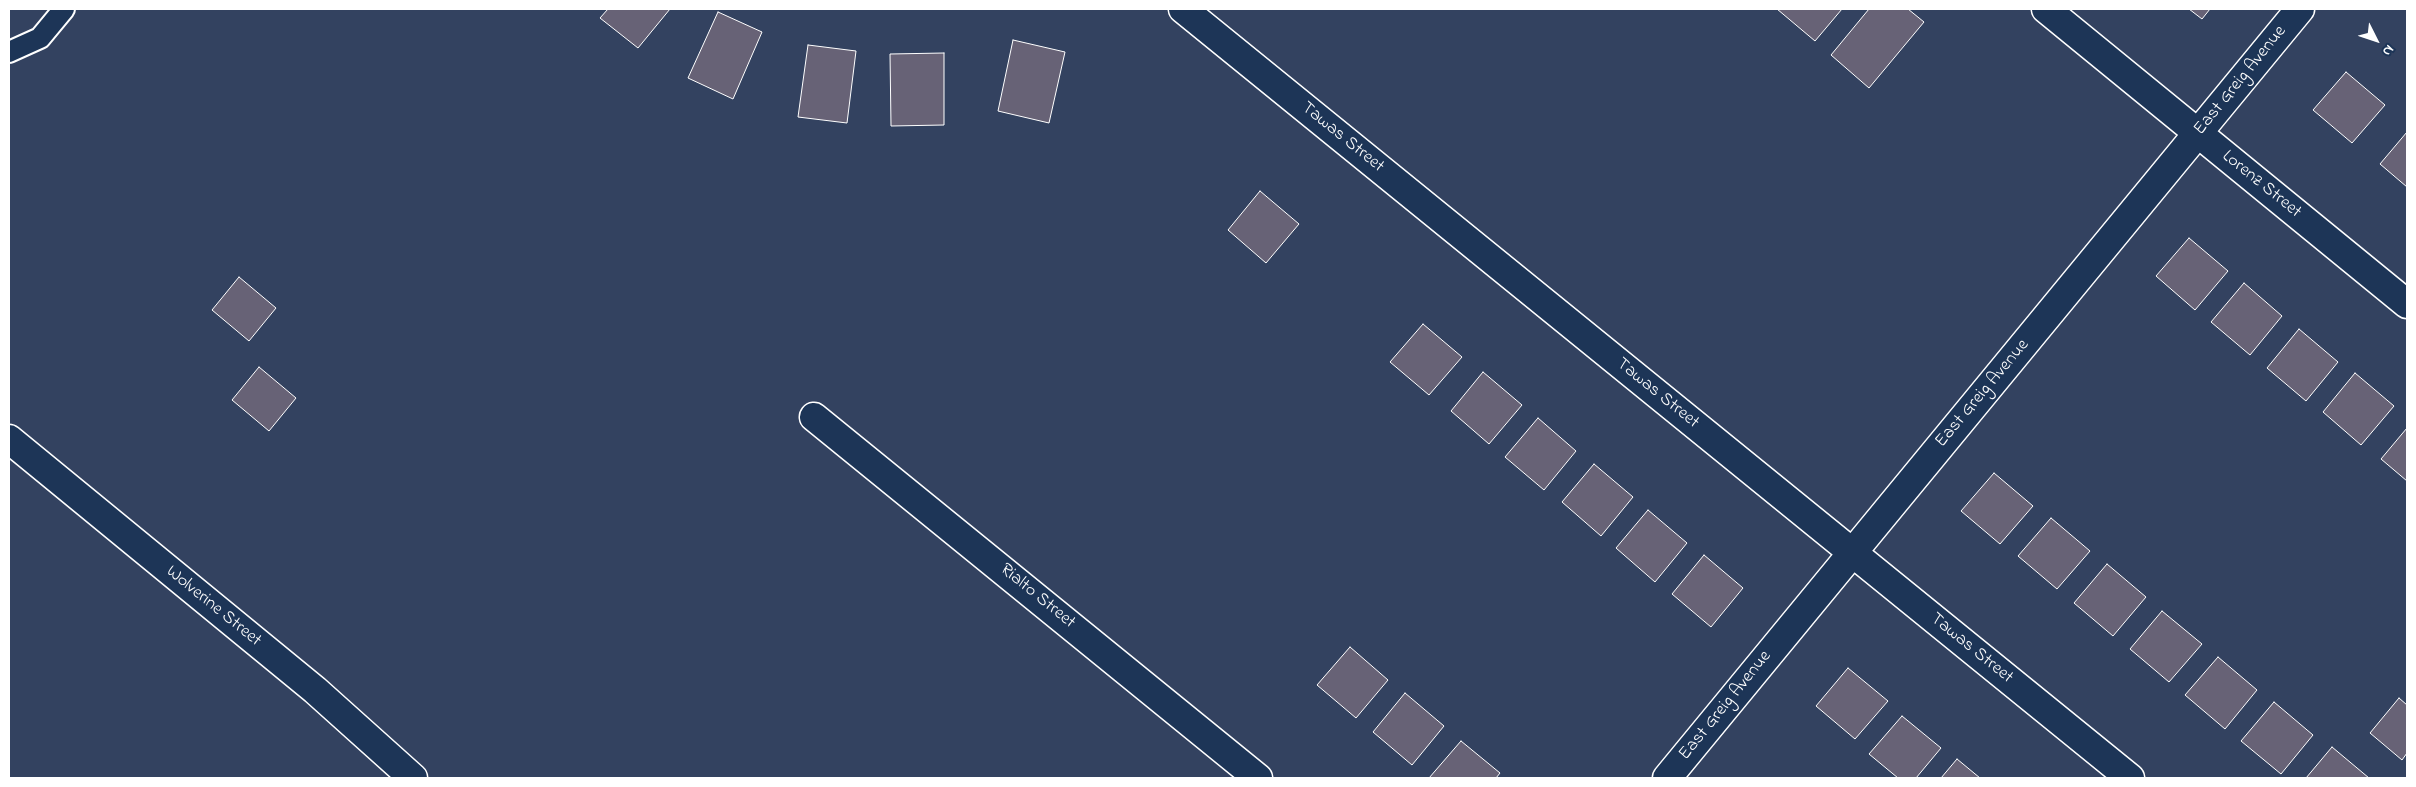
<!DOCTYPE html>
<html>
<head>
<meta charset="utf-8">
<style>
	body { margin:0 }
	#map { position:relative; width:2416px; height:787px; overflow:hidden; background:#334260; font-family:"Indie Flower",sans-serif }
	canvas { display:block }
	.frame { position:absolute; inset:0; border:10px solid #fff; pointer-events:none }
	.north { position:absolute; left:2351px; top:15px; width:50px; height:50px; -webkit-text-stroke:4px #1d3557; paint-order:stroke; rotate:131deg; font-size:14px; font-weight:700; line-height:20px; text-align:center; color:#fff }
	.north::after { content:''; display:block; margin:auto; width:18px; height:22px; background:#fff; clip-path:polygon(50% 0,100% 100%,50% 72%,0 100%) }
</style>
</head>
<body>
<div id="map">
<canvas width="2416" height="787"></canvas>
<div class="frame"></div>
<div class="north">N</div>
</div>
<script>
const context = document.querySelector('canvas').getContext('2d');
context.lineJoin = 'round';
function fillPath(path, color) { context.fillStyle = color; context.fill(path, 'evenodd'); }
const shape = rows => new Path2D(rows.map(r => 'M' + r).join(''));
function strokePath(path, color, width, dash) { context.strokeStyle = color; context.lineWidth = width; context.lineCap = dash ? 'butt' : 'round'; context.setLineDash(dash || []); context.stroke(path); }
function drawText(font, color, halo, rows, align = 'center') {
  context.font = font + ' "Indie Flower",sans-serif'; context.lineWidth = 4; context.setLineDash([]); context.textBaseline = 'middle'; context.strokeStyle = halo; context.fillStyle = color; for (const [text, x, y, turn = 0] of rows) {
    context.save(); context.translate(x, y); context.rotate((+turn || 0) * Math.PI / 180); context.textAlign = isNaN(turn) ? turn : align; if (halo) context.strokeText(text, 0, 0); context.fillText(text, 0, 0); context.restore();
  }
}
const building = shape([
	[608,9,670,9,638,48,600,18,608,9],
	[1777,9,1842,9,1815,41,1777,9],
	[1869,9,1908,9,1924,22,1869,88,1831,55,1869,9],
	[2189,9,2210,9,2202,19,2189,9],
	[718,12,762,32,733,99,688,78,718,12],
	[1013,40,1065,52,1049,123,998,111,1013,40],
	[808,45,856,51,847,123,798,117,808,45],
	[944,53,944,125,891,126,890,54,944,53],
	[2346,72,2385,105,2352,143,2313,110,2346,72],
	[2407,132,2407,187,2380,164,2407,132],
	[1260,191,1299,224,1266,263,1228,230,1260,191],
	[2189,238,2228,271,2195,310,2156,276,2189,238],
	[239,277,276,308,249,341,212,310,239,277],
	[2244,283,2282,316,2250,355,2211,322,2244,283],
	[1423,324,1462,357,1429,395,1390,362,1423,324],
	[2299,329,2338,362,2306,401,2267,368,2299,329],
	[259,367,296,398,269,431,232,400,259,367],
	[1483,372,1522,405,1489,444,1451,411,1483,372],
	[2355,373,2394,406,2361,445,2323,412,2355,373],
	[1538,418,1576,451,1544,490,1505,457,1538,418],
	[2407,428,2407,481,2381,459,2407,428],
	[1594,464,1633,497,1601,536,1562,502,1594,464],
	[1994,473,2033,506,2000,544,1961,511,1994,473],
	[1648,510,1687,543,1655,582,1616,548,1648,510],
	[2051,518,2090,551,2057,589,2018,556,2051,518],
	[1704,555,1743,588,1711,627,1672,594,1704,555],
	[2107,564,2146,597,2113,636,2074,603,2107,564],
	[2162,611,2202,644,2169,682,2130,649,2162,611],
	[1350,647,1388,680,1356,718,1317,685,1350,647],
	[2218,657,2257,690,2225,729,2185,695,2218,657],
	[1848,668,1888,701,1855,739,1816,706,1848,668],
	[1405,693,1444,726,1412,765,1373,732,1405,693],
	[2399,698,2407,705,2407,753,2402,760,2370,733,2399,698],
	[2274,702,2313,735,2281,774,2241,741,2274,702],
	[1902,716,1941,748,1916,778,1898,778,1869,754,1902,716],
	[1461,741,1500,773,1496,778,1429,778,1461,741],
	[2332,747,2369,778,2306,778,2332,747],
	[1957,759,1980,778,1941,778,1957,759]
]);
fillPath(building, '#676276');
strokePath(building, '#fff', 1);
const service = shape([
	[9,52,40,38,64,9]
]);
const minor = shape([
	[1183,9,2130,778],
	[2046,9,2407,304],
	[814,417,1258,778],
	[9,439,315,690,413,778],
	[1667,778,2300,9]
]);
strokePath(service, '#fff', 24);
strokePath(minor, '#fff', 31);
strokePath(service, '#1d3557', 20);
strokePath(minor, '#1d3557', 28);
drawText('18px', '#fff', '#1d3557', [
	["East Greig Avenue",2241,81,-51],
	["Tawas Street",1342,138,39],
	["Lorenz Street",2261,185,39],
	["Tawas Street",1657,394,39],
	["East Greig Avenue",1983,394,-50],
	["Rialto Street",1037,597,39],
	["Wolverine Street",213,607,39],
	["Tawas Street",1971,649,39],
	["East Greig Avenue",1726,706,-51]
]);
</script>
</body>
</html>
